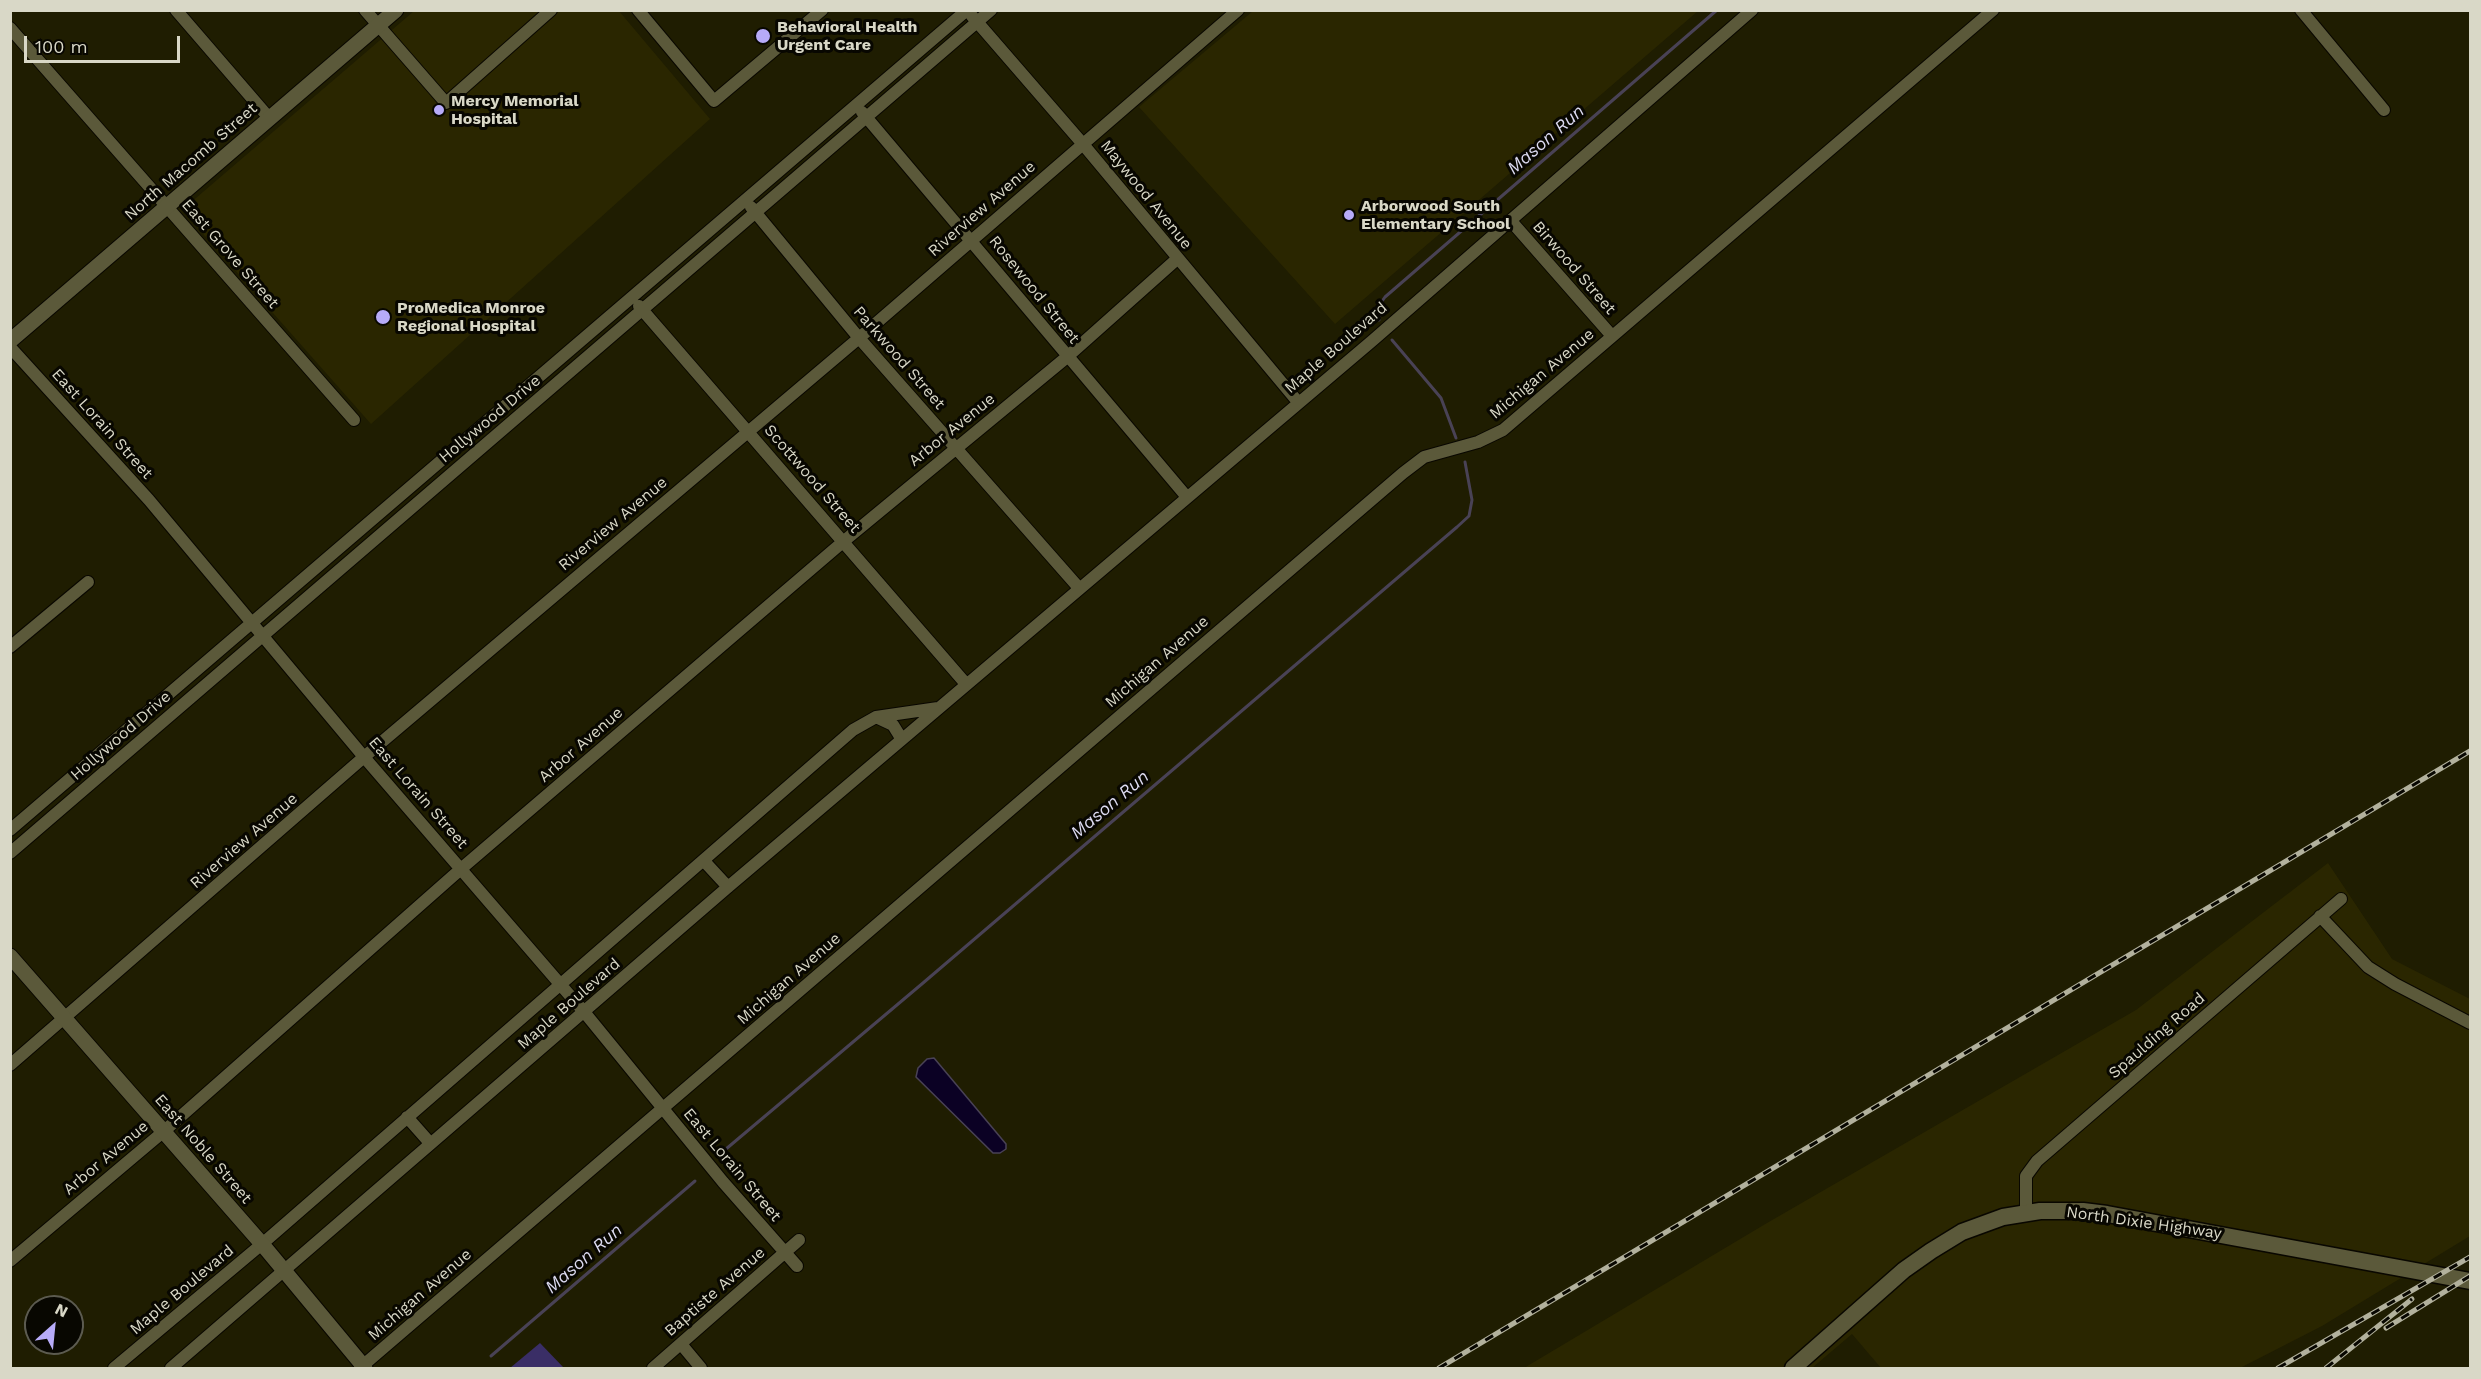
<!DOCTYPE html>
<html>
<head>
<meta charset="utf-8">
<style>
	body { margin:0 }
	#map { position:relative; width:2481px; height:1379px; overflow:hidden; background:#1f1d01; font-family:"Work Sans",sans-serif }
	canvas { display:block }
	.frame { position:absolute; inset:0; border:12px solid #d9d8c7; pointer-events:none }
	.north { position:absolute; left:24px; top:1295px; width:60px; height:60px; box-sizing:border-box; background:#080701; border:2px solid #5c5b50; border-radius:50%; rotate:27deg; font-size:16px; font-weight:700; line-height:24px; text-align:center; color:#d9d8c7 }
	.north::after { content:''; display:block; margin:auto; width:21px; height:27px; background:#b7abf8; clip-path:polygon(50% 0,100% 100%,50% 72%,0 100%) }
	.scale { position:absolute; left:24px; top:36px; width:156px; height:27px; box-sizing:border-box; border:3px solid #d9d8c7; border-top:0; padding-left:8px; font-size:18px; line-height:21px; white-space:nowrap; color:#d9d8c7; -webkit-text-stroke:4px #080701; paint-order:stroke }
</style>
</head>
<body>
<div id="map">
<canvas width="2481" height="1379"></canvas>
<div class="frame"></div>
<div class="north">N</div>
<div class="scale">100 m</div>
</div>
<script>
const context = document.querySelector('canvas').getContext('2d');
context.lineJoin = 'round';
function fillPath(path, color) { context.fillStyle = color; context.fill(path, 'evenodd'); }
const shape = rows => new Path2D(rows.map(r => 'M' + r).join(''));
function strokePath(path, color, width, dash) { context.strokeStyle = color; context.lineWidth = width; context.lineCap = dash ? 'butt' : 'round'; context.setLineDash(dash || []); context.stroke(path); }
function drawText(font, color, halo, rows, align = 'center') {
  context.font = font + ' "Work Sans",sans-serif'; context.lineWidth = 6; context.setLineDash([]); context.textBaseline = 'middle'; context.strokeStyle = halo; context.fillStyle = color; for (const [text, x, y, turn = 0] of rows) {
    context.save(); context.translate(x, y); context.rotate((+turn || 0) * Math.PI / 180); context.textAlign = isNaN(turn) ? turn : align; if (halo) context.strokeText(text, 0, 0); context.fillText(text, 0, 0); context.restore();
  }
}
fillPath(shape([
	[414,11,619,11,710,119,371,424,182,210],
	[1253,11,1253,10,1698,11,1335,324,1139,107],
	[2328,863,2392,959,2470,999,2470,1236,2322,1326,2240,1368,1881,1368,1852,1334,1812,1368,1524,1368,1767,1223,2136,1010]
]), '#2a2600');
fillPath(shape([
	[540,1343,564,1368,510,1368]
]), '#3a2e66');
const water = shape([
	[934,1058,1006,1144,1006,1149,1000,1153,993,1153,916,1077,918,1068,927,1059,934,1058]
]);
fillPath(water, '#0b0124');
strokePath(water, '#494255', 1.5);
strokePath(shape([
	[1379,320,1380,304,1385,297,1717,10],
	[1392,340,1441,398,1456,438],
	[726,1149,923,983,1457,527,1469,516,1472,500,1465,462],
	[491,1356,695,1181]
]), '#494255', 3);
const minor = shape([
	[176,10,270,119],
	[365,10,446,103,551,10],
	[638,10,714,101,822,10],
	[2301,10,2384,110],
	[972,16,1082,143,1298,402],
	[10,28,354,420],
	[862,112,1186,496],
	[751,207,859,338,1079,588],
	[1511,221,1612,336],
	[639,306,966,684],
	[10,347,149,500,364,757,585,1013,723,1182,797,1266],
	[10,647,88,582],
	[876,717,893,725,901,738],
	[10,830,967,10],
	[10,853,991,10],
	[704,861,728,887],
	[2320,916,2368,967,2395,984,2470,1023],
	[10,1065,364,757,859,338,1238,10],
	[407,1117,430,1143],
	[2026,1214,2026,1176,2037,1161,2341,899],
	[10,1261,163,1132,462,868,844,541,1067,357,1177,259],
	[681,1344,701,1368],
	[114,1368,262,1244,853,730,876,717,938,708],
	[171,1368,728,887,1372,341,1752,10],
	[360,1368,1403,473,1424,457,1478,442,1503,430,1993,10],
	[653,1368,799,1240]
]);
const tertiary = shape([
	[10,341,396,10],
	[10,956,262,1244,365,1368]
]);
const secondary = shape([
	[1793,1368,1904,1270,1931,1251,1962,1232,2003,1217,2040,1211,2083,1211,2107,1214,2470,1281]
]);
strokePath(minor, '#090700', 14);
strokePath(tertiary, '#090700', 17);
strokePath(secondary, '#090700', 19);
strokePath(minor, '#5b593a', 12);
strokePath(tertiary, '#5b593a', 15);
strokePath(secondary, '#5b593a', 16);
const rail = shape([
	[2386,1328,2470,1276],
	[1439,1368,2470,751],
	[2278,1368,2470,1257],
	[2326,1368,2412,1299]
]);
strokePath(rail, '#b2b19d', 5);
strokePath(rail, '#080701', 3, [9]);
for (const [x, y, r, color] of [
	[763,36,8,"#b7abf8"],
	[439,110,6,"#b7abf8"],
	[1349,215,6,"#b7abf8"],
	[383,317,8,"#b7abf8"]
]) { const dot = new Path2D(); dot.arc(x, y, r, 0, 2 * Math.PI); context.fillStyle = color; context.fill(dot); strokePath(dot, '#080701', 2); }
drawText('bold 16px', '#d9d8c7', '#080701', [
	["Behavioral Health",777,27],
	["Urgent Care",777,45],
	["Mercy Memorial",451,101],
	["Hospital",451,119],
	["Arborwood South",1361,206],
	["Elementary School",1361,224],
	["ProMedica Monroe",397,308],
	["Regional Hospital",397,326]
], 'left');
drawText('16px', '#d9d8c7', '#080701', [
	["North Macomb Street",191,162,-41],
	["Maywood Avenue",1146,195,51],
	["Riverview Avenue",982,209,-41],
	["East Grove Street",230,254,49],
	["Birwood Street",1574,268,49],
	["Rosewood Street",1034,290,51],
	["Maple Boulevard",1336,348,-41],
	["Parkwood Street",899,358,49],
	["Michigan Avenue",1542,374,-40],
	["Hollywood Drive",490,419,-40],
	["East Lorain Street",102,424,48],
	["Arbor Avenue",952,430,-39],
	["Scottwood Street",812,479,49],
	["Riverview Avenue",613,524,-40],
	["Michigan Avenue",1157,662,-41],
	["Hollywood Drive",121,736,-41],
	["Arbor Avenue",581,745,-41],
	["East Lorain Street",418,793,49],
	["Riverview Avenue",244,841,-41],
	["Michigan Avenue",789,979,-41],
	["Maple Boulevard",569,1004,-41],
	["Spaulding Road",2157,1036,-41],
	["East Noble Street",203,1149,49],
	["Arbor Avenue",106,1158,-40],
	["East Lorain Street",732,1165,50],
	["North Dixie Highway",2144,1223,8],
	["Maple Boulevard",182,1290,-40],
	["Baptiste Avenue",715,1292,-41],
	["Michigan Avenue",420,1295,-41]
]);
drawText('italic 18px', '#dcdaf0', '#080701', [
	["Mason Run",1546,140,-41],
	["Mason Run",1110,805,-40],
	["Mason Run",584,1259,-41]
]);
</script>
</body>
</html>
